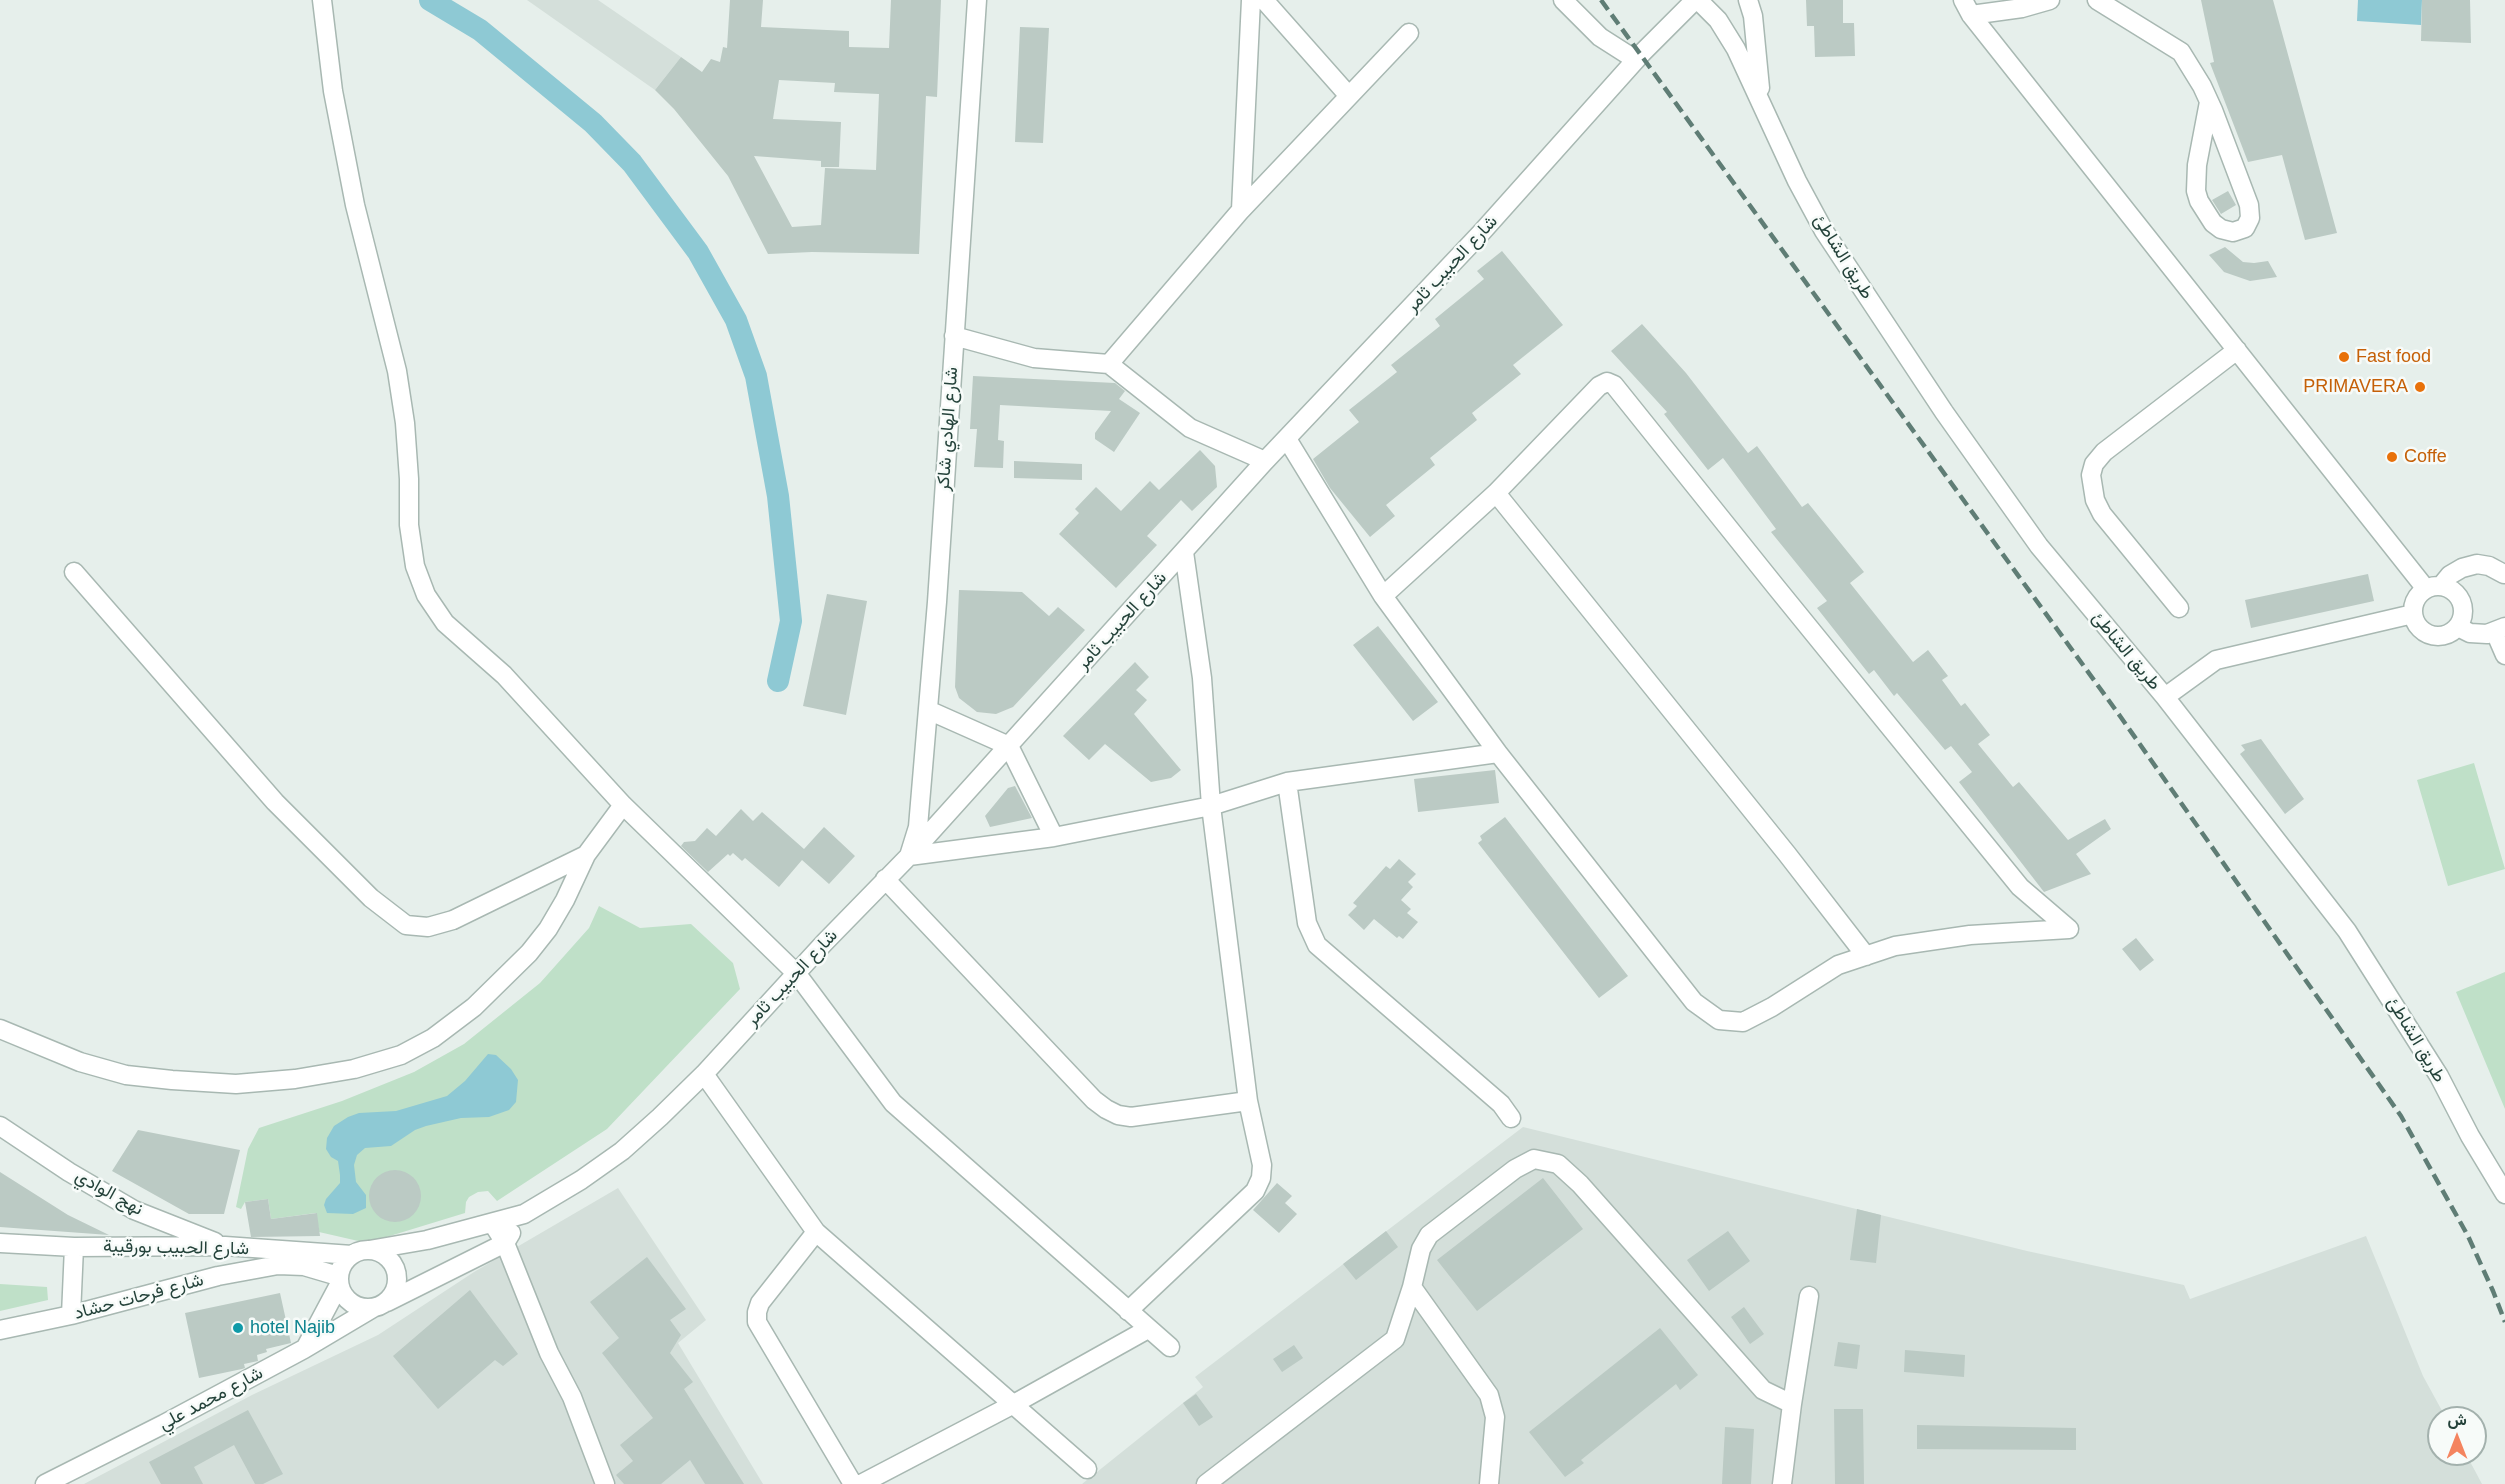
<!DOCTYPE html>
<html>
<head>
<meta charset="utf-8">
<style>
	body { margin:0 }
	#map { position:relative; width:2505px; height:1484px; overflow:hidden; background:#e6efeb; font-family:Helvetica,Vazirmatn,sans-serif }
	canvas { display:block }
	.north { position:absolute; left:2427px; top:1406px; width:60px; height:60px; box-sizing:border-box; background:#f7fbf9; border:2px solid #a3b1ad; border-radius:50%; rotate:0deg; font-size:16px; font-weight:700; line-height:24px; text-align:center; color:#24423a }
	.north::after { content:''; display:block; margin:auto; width:21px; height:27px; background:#f4845f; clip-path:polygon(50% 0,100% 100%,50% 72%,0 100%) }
</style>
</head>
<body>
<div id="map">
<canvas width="2505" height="1484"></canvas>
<div class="north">ش</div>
</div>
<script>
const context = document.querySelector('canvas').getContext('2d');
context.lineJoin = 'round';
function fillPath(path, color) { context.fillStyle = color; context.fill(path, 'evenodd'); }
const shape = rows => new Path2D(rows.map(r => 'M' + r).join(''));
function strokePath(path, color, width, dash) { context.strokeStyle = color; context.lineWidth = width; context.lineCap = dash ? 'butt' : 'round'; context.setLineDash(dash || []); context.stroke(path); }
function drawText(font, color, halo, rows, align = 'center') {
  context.font = font + ' Helvetica,Vazirmatn,sans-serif'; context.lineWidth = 5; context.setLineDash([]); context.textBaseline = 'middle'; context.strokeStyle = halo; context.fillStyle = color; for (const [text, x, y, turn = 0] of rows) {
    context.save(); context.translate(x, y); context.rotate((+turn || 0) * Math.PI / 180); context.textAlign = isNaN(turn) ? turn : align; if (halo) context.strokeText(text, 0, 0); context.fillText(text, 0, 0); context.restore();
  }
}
fillPath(shape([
	[527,0,598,0,681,57,655,90],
	[1523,1127,2027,1251,2184,1285,2190,1299,2366,1236,2423,1376,2446,1418,2439,1418,2439,1454,2466,1454,2482,1484,1082,1484,1203,1387,1195,1377],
	[618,1188,706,1320,678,1343,763,1484,84,1484,252,1395,378,1335,474,1272]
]), '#d4dfda');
fillPath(shape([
	[2474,763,2505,869,2448,886,2417,780],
	[599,906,640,928,691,924,733,963,740,989,607,1129,497,1201,488,1191,478,1192,469,1197,466,1202,465,1213,367,1243,319,1232,316,1213,271,1219,268,1199,245,1202,241,1209,236,1207,248,1149,259,1128,342,1101,414,1072,464,1044,540,983,589,928],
	[2505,972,2505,1109,2456,992],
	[0,1284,47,1287,48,1300,0,1311]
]), '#bfe0c8');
fillPath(shape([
	[2358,0,2422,0,2421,25,2357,21],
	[488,1054,496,1055,511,1069,518,1080,516,1102,509,1110,489,1117,461,1118,426,1126,415,1130,391,1146,365,1148,357,1155,354,1165,356,1182,366,1195,366,1208,353,1214,327,1213,324,1205,326,1199,340,1183,340,1175,338,1161,331,1157,326,1149,327,1138,334,1126,348,1117,359,1113,396,1111,447,1096,465,1081]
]), '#8ec9d4');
strokePath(shape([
	[430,0,480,30,593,123,632,163,698,252,736,320,756,376,778,496,791,621,778,681]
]), '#8ec9d4', 22);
fillPath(shape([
	[730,0,763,0,761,27,849,31,849,47,889,48,891,0,941,0,937,97,926,96,919,254,812,252,768,254,728,176,674,109,655,90,681,57,702,72,711,59,720,62,723,47,727,48],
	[779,80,835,83,834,92,879,94,876,170,825,168,821,225,792,227,754,156,821,161,821,167,839,167,841,122,773,119],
	[1806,0,1843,0,1843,23,1854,23,1855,56,1815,57,1814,26,1807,26],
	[2201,0,2273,0,2337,233,2305,240,2282,155,2248,162,2210,63,2214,62],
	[2422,0,2470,0,2471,43,2421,41],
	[1020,27,1049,28,1043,143,1015,142],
	[2228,191,2236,205,2221,214,2212,200],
	[2225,247,2243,262,2254,263,2268,261,2277,277,2250,281,2224,272,2209,255],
	[1502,251,1563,325,1513,365,1521,374,1472,413,1477,420,1430,458,1435,465,1386,505,1395,516,1370,537,1330,488,1313,459,1359,422,1349,410,1397,372,1391,365,1440,326,1435,319,1484,279,1477,271],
	[1642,324,1686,373,1748,453,1757,446,1802,507,1808,503,1864,572,1850,583,1913,662,1928,650,1948,676,1942,680,1961,706,1965,703,1990,735,1978,744,2013,787,2019,782,2068,840,2105,819,2111,829,2076,854,2091,874,2044,892,1959,782,1972,772,1951,746,1945,750,1897,693,1894,696,1874,670,1869,674,1817,608,1827,601,1771,532,1776,529,1723,458,1708,470,1664,414,1667,412,1611,351],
	[973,376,1115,383,1125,391,1119,399,1140,413,1114,452,1095,439,1095,433,1111,411,1000,405,998,440,1004,441,1003,468,974,467,977,429,970,429],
	[1200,450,1215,466,1217,487,1192,511,1181,500,1147,536,1157,545,1116,588,1059,534,1079,513,1075,509,1096,487,1121,511,1150,481,1159,490],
	[1014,461,1082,464,1082,480,1014,478],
	[2368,574,2374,601,2251,628,2245,600],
	[959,590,1022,592,1049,616,1058,607,1085,630,1013,707,996,714,977,712,959,698,955,687],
	[827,594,867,601,846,715,803,706],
	[1378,626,1438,702,1413,721,1353,645],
	[1135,662,1149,677,1136,690,1147,700,1134,714,1181,770,1171,778,1151,782,1105,744,1089,760,1063,736],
	[2261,739,2304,799,2285,814,2240,754,2245,750,2241,745],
	[1495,770,1499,803,1418,812,1414,779],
	[1015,786,1032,818,990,827,985,816,1008,788],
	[741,809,753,821,762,812,804,849,824,827,855,856,829,884,802,860,779,887,745,858,742,861,733,853,730,856,728,854,708,872,681,846,684,842,695,841,707,828,716,836],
	[1505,817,1628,976,1599,998,1478,843,1482,840,1480,836],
	[1399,859,1416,874,1408,882,1413,887,1401,900,1411,909,1407,913,1418,922,1403,939,1399,936,1397,938,1374,919,1364,930,1348,915,1357,906,1353,903,1386,866,1390,869],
	[2136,938,2154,960,2140,971,2122,949],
	[138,1130,240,1150,224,1214,189,1214,112,1171],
	'369 1196a26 26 0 1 1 52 0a26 26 0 1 1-52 0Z',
	[0,1172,68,1215,109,1235,0,1227],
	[1543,1178,1583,1229,1477,1311,1437,1260],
	[1277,1183,1292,1196,1285,1203,1297,1214,1279,1233,1253,1210],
	[268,1199,271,1219,317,1213,320,1236,251,1237,245,1202],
	[1857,1209,1881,1215,1876,1263,1850,1260],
	[1386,1231,1398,1247,1356,1280,1343,1264],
	[1728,1231,1750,1261,1709,1291,1687,1260],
	[647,1257,686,1309,670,1320,681,1335,670,1353,693,1382,684,1389,744,1484,705,1484,690,1460,661,1484,624,1484,616,1475,633,1461,620,1445,653,1418,602,1353,619,1338,590,1302],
	[470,1290,518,1354,503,1366,495,1360,438,1409,393,1356],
	[280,1293,291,1343,266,1349,267,1352,257,1355,258,1361,244,1364,245,1368,242,1369,199,1378,185,1313],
	[1744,1307,1764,1334,1750,1344,1731,1317],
	[1660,1328,1698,1375,1680,1390,1676,1384,1581,1460,1584,1463,1565,1477,1529,1432],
	[1838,1342,1860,1345,1857,1369,1834,1366],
	[1294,1345,1303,1358,1282,1372,1273,1359],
	[1905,1350,1965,1355,1964,1377,1904,1372],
	[1196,1394,1213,1417,1199,1426,1183,1403],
	[1834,1409,1863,1409,1864,1484,1835,1484],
	[248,1410,283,1474,263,1484,255,1484,234,1445,194,1467,203,1484,161,1484,149,1462],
	[1917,1425,2076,1428,2076,1450,1917,1449],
	[1725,1427,1754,1429,1751,1484,1722,1484]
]), '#bbcac4');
const minor = shape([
	[322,0,333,91,355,205,397,371,405,423,409,479,409,525,415,566,426,595,445,623,504,675,623,805,797,974,893,1103,1170,1347],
	[977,0,937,602,918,827,909,856,1054,837,1211,806,1287,782,1498,753],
	[1264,0,1349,96],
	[1563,0,1600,37,1636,60],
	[1698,0,1718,20,1736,49,1797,181,1824,231,1944,412,2039,546,2165,697,2347,931,2439,1076,2470,1136,2505,1194],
	[1748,0,1753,16,1760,88],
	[1963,0,1971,15,2426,589],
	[2097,0,2181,52,2202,86,2213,110,2249,205,2250,218,2245,228,2233,232,2221,229,2213,223,2199,201,2196,191,2197,165,2209,102],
	[1971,15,2022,8,2050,0],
	[1241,210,1251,0],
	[954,336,1034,358,1109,364,1190,428,1265,461],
	[1109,364,1241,210,1409,33],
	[1287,439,1383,596,1498,753,1694,1002,1719,1020,1743,1022,1772,1007,1838,965,1895,946,1970,935,2069,929],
	[1496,493,1787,854,1866,956],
	[74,572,275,802,371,898,406,925,428,927,453,920,586,855],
	[2441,586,2450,575,2462,568,2477,564,2489,566,2504,574],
	'2413 611a25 25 0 1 1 50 0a25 25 0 1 1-50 0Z',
	[1383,596,1496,493,1599,386,1607,382,1614,385,1776,587,2020,887,2069,929],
	[2179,608,2102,514,2095,500,2091,475,2094,464,2104,452,2237,350],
	[2458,627,2470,633,2487,634,2505,627],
	[2495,632,2505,655],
	[2165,697,2216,660,2413,614],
	[928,710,1009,746,1054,837],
	[1287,782,1307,923,1317,945,1501,1104,1511,1118],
	[885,879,1094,1100,1106,1109,1118,1115,1131,1117,1248,1101],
	[0,1029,80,1062,126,1075,172,1080,236,1084,295,1079,354,1069,401,1055,433,1038,474,1007,529,953,548,929,565,900,586,855,623,805],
	[704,1074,816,1232,1087,1469],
	[0,1126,69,1172,134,1210,215,1242],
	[493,1224,505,1243,549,1353,572,1397,605,1484],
	[816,1232,760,1303,757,1312,757,1322,853,1484],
	[0,1243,74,1247,225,1246,352,1255],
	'339 1279a29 29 0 1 1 58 0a29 29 0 1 1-58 0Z',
	[369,1250,427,1240,524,1214,581,1180,622,1151,660,1117,704,1074,824,943,909,856,1265,461,1481,233,1642,53,1695,0],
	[1412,1287,1489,1395,1495,1417,1489,1484],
	[387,1302,505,1243,511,1233],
	[1128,1311,1255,1191,1261,1178,1262,1165,1248,1101,1211,806,1202,678,1184,552],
	[71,1315,74,1247],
	[0,1330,71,1315,218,1276,278,1265,304,1266,338,1276],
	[306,1347,339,1285],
	[45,1484,164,1424,304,1349,373,1308],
	[861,1484,1012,1405,1148,1329],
	[1206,1484,1395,1339,1412,1287,1421,1249,1429,1235,1515,1169,1534,1159,1558,1164,1580,1184,1763,1390,1792,1404],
	[1782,1484,1792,1404,1809,1296]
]);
strokePath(minor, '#a8b8b2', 21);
strokePath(minor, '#fff', 18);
strokePath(shape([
	[1601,0,2120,716,2401,1116,2468,1236,2493,1291,2505,1322]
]), '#5f7d75', 4.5, [12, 6]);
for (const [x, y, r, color] of [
	[2344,357,6,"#e8710a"],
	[2420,387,6,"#e8710a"],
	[2392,457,6,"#e8710a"],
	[238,1328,6,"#0f9aa8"]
]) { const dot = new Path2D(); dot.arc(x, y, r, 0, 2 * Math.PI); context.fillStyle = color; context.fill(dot); strokePath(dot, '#f7fbf9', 2); }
drawText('18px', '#24423a', '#f7fbf9', [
	["طريق الشاطئ",1843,257,58],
	["شارع الحبيب ثامر",1452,264,-47],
	["شارع الهادي شاكر",948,429,-86],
	["شارع الحبيب ثامر",1122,621,-48],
	["طريق الشاطئ",2126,651,50],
	["شارع الحبيب ثامر",792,978,-47],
	["طريق الشاطئ",2416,1040,59],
	["نهج الوادي",109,1193,29],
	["شارع الحبيب بورقيبة",176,1248,1],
	["شارع فرحات حشاد",139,1297,-15],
	["شارع محمد علي",211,1399,-28]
]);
drawText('18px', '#c56008', '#f7fbf9', [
	["Fast food",2356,357],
	["PRIMAVERA",2408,387,"right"],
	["Coffe",2404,457]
], 'left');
drawText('18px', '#0d838f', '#f7fbf9', [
	["hotel Najib",250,1328]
], 'left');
</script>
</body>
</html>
